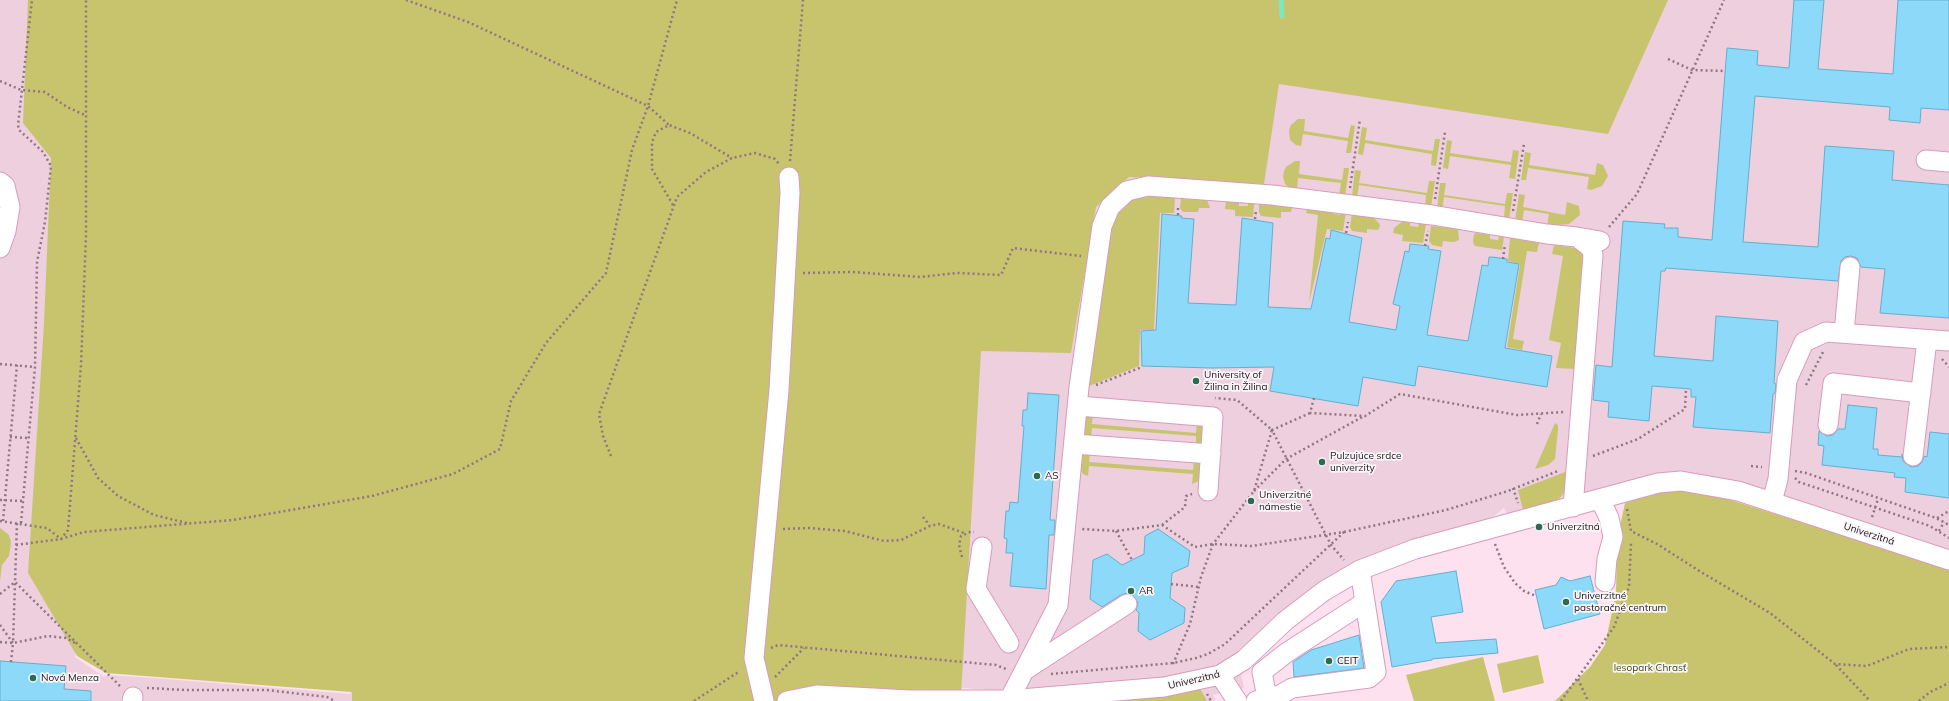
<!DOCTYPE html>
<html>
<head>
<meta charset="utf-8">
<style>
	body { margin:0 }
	canvas { display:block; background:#fde1ef }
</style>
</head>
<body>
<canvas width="1949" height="701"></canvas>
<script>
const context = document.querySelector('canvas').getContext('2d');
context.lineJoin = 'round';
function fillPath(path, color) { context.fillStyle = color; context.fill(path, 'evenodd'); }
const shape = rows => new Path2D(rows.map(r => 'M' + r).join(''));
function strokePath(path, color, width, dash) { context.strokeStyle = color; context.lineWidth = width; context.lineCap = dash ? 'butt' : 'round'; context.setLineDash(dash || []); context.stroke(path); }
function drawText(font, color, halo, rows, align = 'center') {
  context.font = font + ' Mulish,sans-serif'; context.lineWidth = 3.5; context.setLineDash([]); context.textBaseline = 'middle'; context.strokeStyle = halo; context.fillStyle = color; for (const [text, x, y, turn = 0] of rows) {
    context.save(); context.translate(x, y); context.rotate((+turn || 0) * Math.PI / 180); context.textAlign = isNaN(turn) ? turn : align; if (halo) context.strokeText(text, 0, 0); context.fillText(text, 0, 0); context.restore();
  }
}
fillPath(shape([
	[0,0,163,0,75,657,104,677,106,675,153,678,350,694,434,458,1261,0,1949,0,1949,552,1695,475,1508,516,1504,508,1489,520,1458,527,1381,555,1238,655,1201,674,1024,694,927,684,742,701,0,701],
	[1248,668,1241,674,1244,688,1213,695,1216,701,1104,701,1206,688,1228,680]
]), '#eecfde');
fillPath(shape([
	[28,0,1668,0,1608,134,1279,84,1264,184,1129,177,1096,207,1071,353,981,351,961,695,1198,685,1207,701,352,701,352,692,106,673,77,656,28,573,44,323,51,158,23,123],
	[1298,119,1305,119,1304,131,1348,138,1351,125,1355,126,1351,153,1346,153,1348,141,1303,134,1301,146,1296,145,1290,140,1289,130,1291,125],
	[1362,127,1367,128,1365,140,1433,151,1435,139,1440,139,1436,166,1431,165,1432,154,1365,143,1363,155,1358,154],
	[1447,140,1452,141,1450,153,1511,162,1513,150,1519,151,1515,179,1509,178,1511,165,1450,156,1448,169,1443,168],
	[1525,152,1531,153,1529,165,1595,175,1597,163,1603,165,1608,176,1602,186,1591,190,1587,189,1589,177,1528,168,1526,180,1521,180],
	[1295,161,1300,161,1299,174,1342,180,1344,168,1349,168,1345,196,1339,195,1341,183,1298,178,1297,190,1290,188,1285,184,1283,177,1284,171,1286,167],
	[1355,170,1361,171,1359,183,1427,193,1429,181,1435,181,1431,207,1425,207,1426,195,1359,185,1357,197,1352,196],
	[1440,183,1446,183,1444,195,1505,204,1507,193,1513,193,1509,219,1504,218,1505,206,1444,197,1442,210,1437,209],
	[1168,194,1170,198,1175,198,1174,213,1160,213,1154,330,1140,330,1139,366,1089,386,1108,232,1116,212,1136,196],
	[1519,194,1525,195,1523,207,1565,215,1567,202,1579,206,1580,215,1569,224,1547,226,1549,214,1524,210,1522,222,1515,221],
	[1181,199,1207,200,1210,208,1199,208,1198,212,1183,212,1180,208],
	[1226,202,1239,203,1239,206,1248,206,1248,203,1254,204,1253,217,1235,216,1235,210,1225,209],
	[1259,204,1290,206,1292,208,1291,212,1281,212,1281,218,1261,216,1259,212],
	[1312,207,1332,209,1332,213,1340,215,1341,211,1346,212,1343,231,1327,229,1309,303,1318,215,1306,213,1307,210],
	[1352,213,1373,216,1380,225,1379,229,1377,230,1367,229,1367,233,1352,231,1350,227],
	[1403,221,1410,222,1410,226,1418,227,1419,223,1426,224,1423,243,1402,241,1403,235,1393,233,1394,228],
	[1431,226,1458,229,1459,240,1454,242,1443,241,1442,247,1432,245,1429,241],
	[1477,233,1490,235,1490,239,1498,240,1499,236,1504,237,1502,250,1475,246,1473,242,1474,234],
	[1510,238,1539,243,1537,252,1527,251,1513,339,1524,341,1522,350,1507,347,1520,264,1508,261],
	[1554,245,1582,249,1584,254,1576,369,1556,368,1561,343,1549,340,1563,256,1552,254],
	[1093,414,1092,424,1196,433,1197,422,1204,427,1202,444,1196,447,1196,436,1092,428,1091,439,1085,436,1082,431,1084,418],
	[1555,423,1558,425,1558,429,1555,459,1548,465,1535,469],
	[1090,451,1089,462,1193,470,1194,459,1199,461,1203,466,1201,480,1192,484,1193,474,1089,466,1088,476,1083,474,1080,469,1080,457,1084,453],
	[1568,471,1565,491,1560,498,1549,504,1523,510,1518,490],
	[1683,485,1949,569,1949,701,1555,701,1590,667,1605,645,1616,593,1617,540,1625,503],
	[0,528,9,535,11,543,9,556,2,565,0,581],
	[1538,655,1544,683,1503,693,1497,664],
	[1483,657,1495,701,1414,701,1406,675]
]), '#c7c46d');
strokePath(shape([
	[1281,0,1282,16]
]), '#7ae9bf', 5);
const building = shape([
	[1794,0,1824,0,1818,69,1893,74,1898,0,1949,0,1949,110,1921,108,1920,123,1889,120,1890,107,1755,96,1743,242,1818,247,1825,146,1894,151,1892,180,1949,185,1949,318,1880,313,1885,269,1861,267,1857,258,1851,256,1845,257,1841,261,1838,281,1666,268,1665,271,1661,271,1654,356,1713,361,1716,316,1778,321,1774,383,1776,384,1775,393,1773,394,1770,433,1693,427,1696,397,1691,397,1691,389,1652,386,1649,421,1608,417,1609,402,1593,400,1596,365,1612,367,1623,221,1665,224,1664,228,1678,228,1678,237,1712,240,1727,48,1758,51,1757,65,1789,68,1794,0],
	[1162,214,1182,216,1181,218,1194,219,1188,303,1236,305,1242,218,1273,223,1268,307,1311,309,1326,238,1330,239,1331,230,1362,238,1349,322,1396,330,1400,306,1393,304,1405,251,1409,252,1410,244,1429,246,1428,249,1441,251,1427,335,1468,341,1482,265,1488,266,1489,257,1492,257,1507,259,1507,262,1519,264,1505,348,1552,356,1547,387,1418,366,1415,386,1363,377,1358,406,1270,391,1274,367,1211,368,1142,366,1141,331,1156,330,1162,214],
	[1028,393,1059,395,1050,520,1055,520,1054,535,1049,535,1046,589,1010,586,1013,553,1006,553,1007,539,1004,538,1006,511,1009,511,1010,502,1018,503,1024,426,1022,426,1023,410,1027,410,1028,393],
	[1848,405,1877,408,1873,449,1878,449,1878,455,1902,457,1902,454,1903,461,1911,467,1918,466,1922,462,1924,456,1927,457,1930,432,1949,434,1949,498,1905,492,1906,478,1894,477,1895,473,1822,465,1824,446,1818,445,1819,431,1827,436,1833,435,1838,429,1845,429,1848,405],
	[1158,529,1190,551,1188,566,1172,573,1170,598,1185,608,1184,623,1150,640,1138,631,1139,613,1136,610,1138,603,1132,594,1127,593,1121,595,1102,607,1090,599,1093,560,1107,554,1122,565,1144,554,1145,536,1158,529],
	[1456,571,1463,612,1431,617,1436,643,1496,639,1498,653,1432,659,1432,660,1392,667,1381,602,1396,581,1456,571],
	[1590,576,1600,614,1544,629,1535,590,1556,585,1561,577,1570,581,1590,576],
	[1359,635,1364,668,1294,677,1293,662,1311,650,1359,635],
	[0,661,66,666,64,689,91,691,91,701,0,701,0,661]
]);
fillPath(building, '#8dd9f9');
strokePath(building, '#63afce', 1);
const minor = shape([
	[1926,160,1949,162],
	[0,182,5,186,10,207,6,231,0,248],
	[1844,333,1850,267],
	[1078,406,1213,417,1208,491],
	[1828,425,1833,383,1921,393],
	[1074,444,1211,454],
	[1913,456,1927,340],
	[1600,499,1609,518,1613,537,1607,559,1605,582],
	[1772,502,1778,479,1787,380,1804,342,1826,332,1949,341],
	[1573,507,1593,255,1591,248,1577,237],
	[982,547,976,589,1009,643],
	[1025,670,1127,604],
	[1220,675,1237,701],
	[1267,698,1262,672,1286,653,1365,602],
	[1009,700,1058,605,1079,387,1102,226,1110,207,1127,191,1148,186,1272,195,1432,215,1547,234,1577,237,1600,241],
	[132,701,133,697],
	[764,701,754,658,779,390,790,193,789,177],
	[787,701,817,695,909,700,1009,700,1164,687,1220,675,1244,660,1285,621,1324,591,1360,570,1415,549,1658,483,1681,481,1738,491,1949,560],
	[1256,701,1280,695,1292,688,1369,678,1376,672,1360,570]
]);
strokePath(minor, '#da9abc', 21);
strokePath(shape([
	[406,0,468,22,648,106,669,125],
	[1668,59,1692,70,1725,71],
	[0,81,21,90,45,92,67,107,87,116],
	[790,161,803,0],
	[1350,188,1360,119],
	[1435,199,1445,132],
	[673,205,652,169,652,142,656,132,669,125,690,133,732,158],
	[1513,211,1524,144],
	[1178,215,1178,205],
	[1255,219,1256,210],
	[1609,227,1637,194,1724,0],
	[1346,233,1348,222],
	[1425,246,1428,231],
	[1503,259,1505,244],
	[803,273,853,272,920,277,957,273,1001,275,1013,248,1081,256],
	[1942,359,1949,367],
	[0,364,35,367],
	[1096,385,1142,367],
	[1806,385,1823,352],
	[1314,398,1310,413,1365,416,1400,394,1517,415,1564,412],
	[1310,413,1272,430,1331,545,1344,560],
	[1537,424,1541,414],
	[10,437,29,438],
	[76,438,98,478,118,496,154,515,187,523],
	[611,456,603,436,599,414,677,197,706,172,732,158,755,153,775,159,779,164],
	[1593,456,1638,439,1685,409,1686,389],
	[1751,466,1762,467],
	[1795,471,1806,473,1936,518,1949,525],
	[1795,478,1799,482,1930,526,1949,538],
	[1513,488,1518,503],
	[1254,491,1286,459,1364,416],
	[0,500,23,501],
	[1627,509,1631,531,1657,544,1701,572,1770,613,1835,664,1867,666,1909,649,1949,647],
	[923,517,930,526],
	[1872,517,1878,499],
	[1937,518,1949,511],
	[0,521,47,528,61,539,84,532,233,520,372,496,453,474,500,449,511,401,546,343,606,273,632,150,648,106,677,0],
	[3,521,17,365],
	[21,523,35,367,37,262,45,222,51,166,43,152,19,130,18,125,32,0],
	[1162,525,1185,507,1186,496,1192,494],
	[783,529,809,528,845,531,884,541,901,540,930,526,939,524,964,533],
	[1116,531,1132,560],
	[1939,531,1944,522],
	[1344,532,1446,510,1508,491,1558,471],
	[1495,544,1504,567,1515,583,1524,591,1536,596],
	[16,545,61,539,68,530,81,365,86,235,86,0],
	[962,557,959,545,961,536,970,532,974,532],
	[1171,584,1199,587],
	[0,594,15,582,120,686],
	[0,625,13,643,17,522],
	[0,642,13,643,48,636,66,638,77,644],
	[771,648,778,645,996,665,1006,669],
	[11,662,13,643],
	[1173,664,1190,624,1201,577,1213,544,1254,491,1272,430,1237,400,1215,398],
	[1836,665,1870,701],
	[1051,674,1173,663,1196,658,1208,654,1225,644,1344,532,1252,546,1213,544,1195,547,1162,525,1116,531,1081,529],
	[775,677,804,648],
	[1578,679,1588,701],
	[147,688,186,690,267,690,327,697,335,701],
	[1207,694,1211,701],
	[694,701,740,671],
	[1561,701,1614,627,1629,587,1631,543],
	[1919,701,1930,692,1949,683]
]), '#8f7683', 2.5, [2, 3]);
strokePath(minor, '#fff', 19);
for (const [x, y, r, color] of [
	[1196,381,4,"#2d6953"],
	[1322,462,4,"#2d6953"],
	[1037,476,4,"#2d6953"],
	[1251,501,4,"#2d6953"],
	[1539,527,4,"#2d6953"],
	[1131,591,4,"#2d6953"],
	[1566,602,4,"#2d6953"],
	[1329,661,4,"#2d6953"],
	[33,678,4,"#2d6953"]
]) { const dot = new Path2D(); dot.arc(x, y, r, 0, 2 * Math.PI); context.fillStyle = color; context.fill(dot); strokePath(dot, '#f7f7f7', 1.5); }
drawText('10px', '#250e1b', '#f7f7f7', [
	["University of",1204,375],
	["Žilina in Žilina",1204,387],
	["Pulzujúce srdce",1330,456],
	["univerzity",1330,468],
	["AS",1045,476],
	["Univerzitné",1259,495],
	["námestie",1259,507],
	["Univerzitná",1547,527],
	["AR",1139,591],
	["Univerzitné",1574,596],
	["pastoračné centrum",1574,608],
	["CEIT",1337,661],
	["Nová Menza",41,678]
], 'left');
drawText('10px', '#250e1b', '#f7f7f7', [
	["Univerzitná",1869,534,18],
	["Univerzitná",1194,680,-13]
]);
drawText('10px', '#47451d', '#f7f7f7', [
	["lesopark Chrasť",1650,668]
]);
</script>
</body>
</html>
